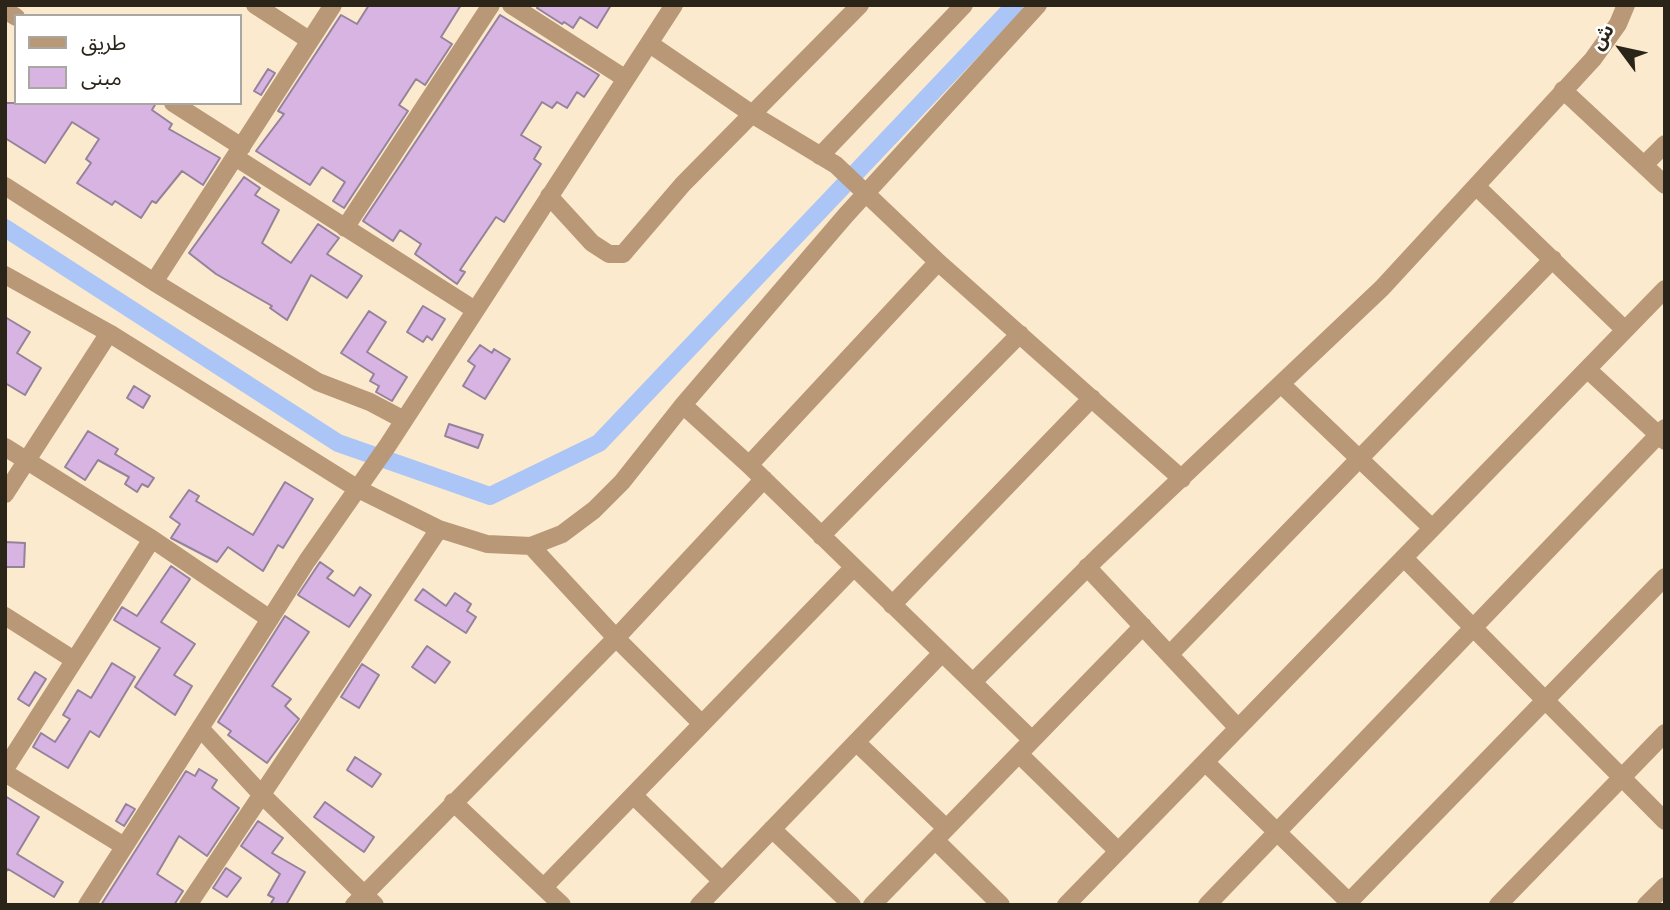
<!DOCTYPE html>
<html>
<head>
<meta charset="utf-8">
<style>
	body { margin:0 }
	#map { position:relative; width:1670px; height:910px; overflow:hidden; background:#fbeacd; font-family:Overpass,"Noto Sans Arabic",sans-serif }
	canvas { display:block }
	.frame { position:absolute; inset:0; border:7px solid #2a2419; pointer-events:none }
	.legend { position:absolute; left:14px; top:14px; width:228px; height:91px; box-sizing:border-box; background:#fff; border:2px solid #aaa7a3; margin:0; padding:9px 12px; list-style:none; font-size:21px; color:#2a2419 }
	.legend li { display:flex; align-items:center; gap:14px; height:35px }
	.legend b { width:35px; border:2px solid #aaa7a3 }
	.north { position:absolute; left:1586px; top:14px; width:70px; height:70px; -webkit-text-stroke:5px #fff; paint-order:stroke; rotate:303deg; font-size:19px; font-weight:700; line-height:28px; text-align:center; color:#2a2419 }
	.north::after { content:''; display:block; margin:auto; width:24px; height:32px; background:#2a2419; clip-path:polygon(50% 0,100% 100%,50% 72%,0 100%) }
</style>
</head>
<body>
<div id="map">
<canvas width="1670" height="910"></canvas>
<div class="frame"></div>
<ul class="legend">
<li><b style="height:9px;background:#b89876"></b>طريق</li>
<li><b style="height:19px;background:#d7b4e2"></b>مبنى</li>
</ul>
<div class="north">ش</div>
</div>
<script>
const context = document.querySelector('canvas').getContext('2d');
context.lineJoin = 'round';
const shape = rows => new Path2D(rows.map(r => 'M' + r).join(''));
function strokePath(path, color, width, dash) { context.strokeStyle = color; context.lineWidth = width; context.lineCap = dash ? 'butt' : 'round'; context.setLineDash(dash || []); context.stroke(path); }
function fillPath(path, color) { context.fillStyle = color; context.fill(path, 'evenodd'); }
strokePath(shape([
	[5,228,338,443,490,496,599,443,1015,5]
]), '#abc6f6', 18);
const building = shape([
	[369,5,461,5,441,37,452,44,425,85,416,79,399,105,408,111,344,208,333,201,345,182,322,167,310,185,256,151,284,114,278,111,341,15,357,24,369,5],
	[539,5,611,5,597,28,580,17,573,28,564,22,562,24,537,8,539,5],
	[500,15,599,75,584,97,577,92,567,108,557,102,552,108,542,102,521,135,541,147,534,159,541,164,504,222,496,217,460,270,465,272,457,284,415,254,421,244,400,230,393,241,363,221,500,15],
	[268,69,275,73,261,95,254,91,268,69],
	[5,103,156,103,152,110,172,124,169,129,220,158,203,185,182,171,156,203,152,201,141,218,115,201,112,205,77,183,91,163,86,159,99,139,72,122,45,163,5,138,5,103],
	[244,177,260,188,255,195,279,210,262,243,279,255,291,263,318,224,339,238,327,254,362,276,347,298,311,275,287,320,270,308,272,306,216,274,189,253,244,177],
	[423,306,445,319,432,340,427,336,423,342,407,332,423,306],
	[369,311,386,322,367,352,407,377,392,401,376,392,379,386,370,381,374,374,341,353,369,311],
	[5,317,30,332,17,353,41,368,25,395,5,383,5,317],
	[480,345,492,353,494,349,510,359,485,399,463,386,475,366,468,361,480,345],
	[134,386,150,396,143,408,127,398,134,386],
	[449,424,483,435,478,448,445,436,449,424],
	[88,431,118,449,115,454,154,478,148,487,142,484,137,492,125,484,129,477,98,460,85,480,65,467,88,431],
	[285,482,313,499,283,548,278,545,263,571,228,547,217,562,171,538,180,524,170,517,189,490,199,496,196,501,253,535,285,482],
	[5,542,25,543,24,567,5,567,5,542],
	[320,562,333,571,327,578,354,596,360,587,371,595,349,627,298,595,320,562],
	[171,566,190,579,161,622,195,644,174,675,192,686,175,715,135,687,160,648,114,620,122,607,137,616,171,566],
	[423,589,446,606,455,593,471,604,467,611,476,617,466,633,415,600,423,589],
	[285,616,309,632,272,686,291,699,285,706,299,719,267,763,228,735,231,731,218,722,285,616],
	[427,646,450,662,435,683,412,667,427,646],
	[112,663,135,677,99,737,90,731,68,768,33,747,41,733,55,742,70,719,63,715,78,690,91,698,112,663],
	[362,664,379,675,359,708,341,697,362,664],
	[35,672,46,679,29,706,18,699,35,672],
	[355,757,381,774,372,787,347,770,355,757],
	[199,769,217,780,212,788,239,808,207,856,179,836,157,874,183,891,174,905,101,905,186,771,195,776,199,769],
	[5,796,39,817,17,854,63,882,54,897,8,869,5,873,5,796],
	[325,802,374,837,364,852,314,817,325,802],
	[126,804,135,809,124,826,116,821,126,804],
	[258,821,283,838,272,853,305,872,286,905,270,905,274,898,268,895,280,874,241,846,258,821],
	[226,868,241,878,227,897,213,888,226,868]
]);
fillPath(building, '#d7b4e2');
strokePath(building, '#95829b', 2);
strokePath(shape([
	[255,5,309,40],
	[511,5,626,79],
	[5,10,16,17],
	[650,44,755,116,836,165,938,262,1182,479],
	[1563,90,1665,185],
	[173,103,242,147],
	[820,156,964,5],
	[235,157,475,310],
	[1644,165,1665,144],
	[5,186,154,282,318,382,370,402,404,420],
	[1477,187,1625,330],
	[549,196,592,243,609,254,623,254,683,184,860,5],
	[345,228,491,5],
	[5,275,109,333,358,489,439,529,487,544,531,546,562,534,594,510,622,482,683,405,846,215,1038,5],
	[154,282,333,5],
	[1587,369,1665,441],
	[1282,385,1432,528],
	[683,405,749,465,1032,740],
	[5,447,152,539,270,619],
	[749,465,938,262],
	[5,494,109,333],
	[821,536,1020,334],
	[531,546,616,638,702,724],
	[1404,558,1665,821],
	[1087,567,1238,728],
	[892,605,1092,398],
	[5,616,74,660],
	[1170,654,1553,259],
	[973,682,1098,557,1382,288,1593,59,1618,24,1626,5],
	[200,728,261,794,375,905],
	[856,742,946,828],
	[1019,754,1118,851],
	[1205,762,1352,905],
	[5,769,152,539],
	[5,773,124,846],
	[633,795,722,881],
	[453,802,562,905],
	[772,829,852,905],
	[935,840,1001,905],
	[544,887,854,567],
	[87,905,307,561,388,445,674,5],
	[188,905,439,529],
	[354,905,616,638,764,479],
	[699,905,942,653],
	[872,905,1143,626],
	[1066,905,1665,289],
	[1207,905,1665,428],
	[1346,905,1665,577],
	[1498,905,1665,733],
	[1646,905,1665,886]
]), '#b89876', 18);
</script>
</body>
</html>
